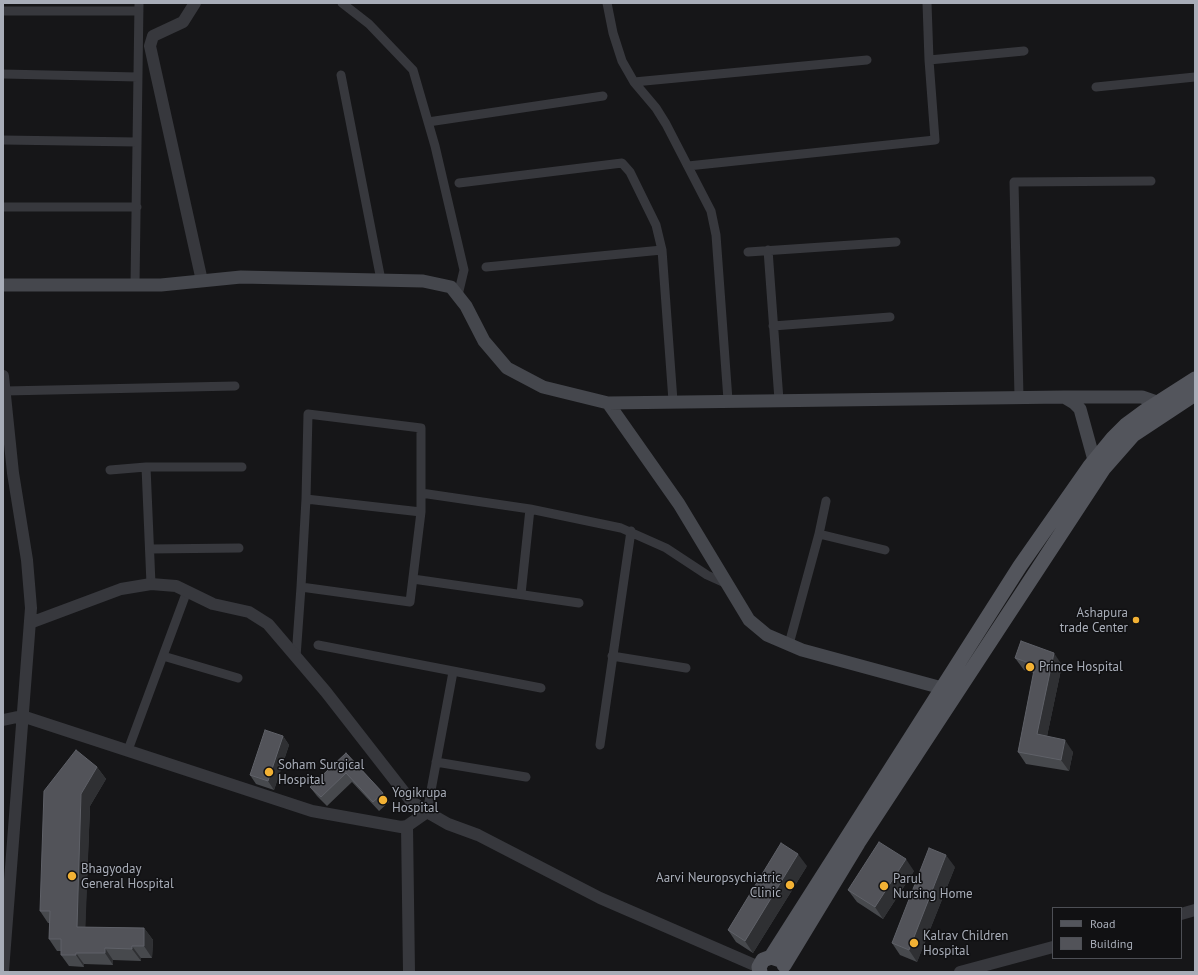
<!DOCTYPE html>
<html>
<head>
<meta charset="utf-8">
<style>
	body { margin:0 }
	#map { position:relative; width:1198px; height:975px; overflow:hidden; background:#161618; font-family:"PT Sans",sans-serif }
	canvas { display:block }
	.frame { position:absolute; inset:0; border:4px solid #a8adb8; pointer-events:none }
	.legend { position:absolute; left:1052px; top:907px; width:130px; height:52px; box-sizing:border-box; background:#111113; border:1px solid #4d4f55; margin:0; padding:5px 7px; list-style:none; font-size:12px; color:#a8adb8 }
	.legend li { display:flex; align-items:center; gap:8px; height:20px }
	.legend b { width:20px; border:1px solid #4d4f55 }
</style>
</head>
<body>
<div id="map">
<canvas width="1198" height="975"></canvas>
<div class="frame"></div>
<ul class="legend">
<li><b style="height:5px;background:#53555c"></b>Road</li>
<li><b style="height:11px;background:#525359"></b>Building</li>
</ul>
</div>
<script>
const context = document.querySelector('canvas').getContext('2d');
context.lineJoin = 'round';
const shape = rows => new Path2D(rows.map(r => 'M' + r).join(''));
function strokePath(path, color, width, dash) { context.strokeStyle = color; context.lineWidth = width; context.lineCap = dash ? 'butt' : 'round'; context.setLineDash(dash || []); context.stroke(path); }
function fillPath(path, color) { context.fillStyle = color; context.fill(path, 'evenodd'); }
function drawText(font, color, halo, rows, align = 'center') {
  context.font = font + ' "PT Sans",sans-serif'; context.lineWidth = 3; context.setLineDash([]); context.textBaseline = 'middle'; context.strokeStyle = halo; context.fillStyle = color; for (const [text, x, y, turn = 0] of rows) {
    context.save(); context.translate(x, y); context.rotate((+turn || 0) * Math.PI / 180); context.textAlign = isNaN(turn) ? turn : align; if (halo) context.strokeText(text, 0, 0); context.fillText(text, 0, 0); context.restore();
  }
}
strokePath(shape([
	[342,3,369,24,413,70,435,146,464,270,458,295],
	[607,3,613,33,622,61,634,82,656,108,666,124,711,211,716,235,728,400],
	[3,11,139,11],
	[929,60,1024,51],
	[3,74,138,77],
	[341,75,381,280],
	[634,82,867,60],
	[1096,87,1195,77],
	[428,122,603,96],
	[3,140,137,142],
	[688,166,935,140,929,60,927,3],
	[459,183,622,163,630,172,656,225,662,250,673,401],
	[3,207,137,207],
	[768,250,779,400],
	[748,252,896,242],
	[486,267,662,250],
	[135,285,139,3],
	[773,326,890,317],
	[5,391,235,386],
	[1019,397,1014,182,1151,181],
	[146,467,151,584],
	[110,470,146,467,242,467],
	[421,493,530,509,621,528,666,548,707,575,727,584],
	[306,499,421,512],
	[819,534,885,550],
	[150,549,239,548],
	[413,579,579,603],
	[521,594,530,509],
	[789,644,819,534,826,501],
	[318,645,541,688],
	[163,656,238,678],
	[612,656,686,668],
	[296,657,301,587,306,499,308,414,421,428,421,512,410,602,301,587],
	[600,745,631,531],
	[128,750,187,591],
	[436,762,526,777],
	[427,812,453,672]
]), '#37383d', 9);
strokePath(shape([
	[195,3,183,22,153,36,150,46,202,281],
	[3,376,13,473,27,560,31,608,3,971],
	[30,623,121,589,151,584,176,586,213,604,249,612,268,624,326,692,411,801,427,812],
	[3,720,22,716,312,811,401,827,407,826,427,812,448,824,478,835,600,898,759,967],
	[407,826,409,972],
	[1181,914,1195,910],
	[960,972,1053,947]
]), '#37383d', 12);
strokePath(shape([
	[3,285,161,285,241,277,423,281,451,287,466,306,484,341,507,368,543,387,608,403,679,504,749,620,767,635,802,650,942,688,950,693],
	[1064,397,1074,403,1080,409,1094,460,1101,465],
	[608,403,1064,397,1142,397,1165,405]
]), '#45474d', 13);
strokePath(shape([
	[771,957,1020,566,1090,466,1113,438,1126,425,1145,411,1195,379],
	[784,965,858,843,1104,468,1133,435,1195,394],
	[760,972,759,967,763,960,771,957,780,960]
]), '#53555c', 15);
fillPath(shape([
	[1015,658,1062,665,1047,736,1073,752,1069,771,1026,764,1018,752,1034,673,1024,670],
	[283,736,289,745,274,790,256,784,250,775],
	[346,753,383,793,389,802,379,811,352,782,327,806,317,796,310,787],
	[97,767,106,779,90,806,85,927,144,928,153,940,152,958,141,958,141,961,113,960,113,965,84,964,84,967,69,966,61,955,61,951,57,951,49,939,49,923,48,923,40,911],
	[807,866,753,953,736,942,728,930],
	[955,867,917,962,900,955,892,943],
	[914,871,883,919,857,902,848,890]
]), '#47494d');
fillPath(shape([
	[1054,653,1062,665,1045,746,1037,734],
	[283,736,289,745,274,790,268,781],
	[1065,740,1073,752,1069,771,1061,760],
	[97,767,106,779,90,806,85,939,77,927,81,794],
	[798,854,807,866,753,953,745,941],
	[946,855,955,867,917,962,909,950],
	[906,859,914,871,883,919,875,907],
	[144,928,153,940,152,958,144,946],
	[132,946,141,958,141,961,132,949],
	[105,948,113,960,113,965,105,953],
	[76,953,84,964,84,967,76,955]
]), '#2f3033');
const building = shape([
	[1021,641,1054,653,1037,734,1065,740,1061,760,1018,752,1035,665,1015,658,1021,641],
	[265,730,283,736,268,781,250,775,265,730],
	[76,750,97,767,81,794,77,927,144,928,144,946,132,946,132,949,105,948,105,953,76,953,76,955,61,955,61,939,49,939,50,911,40,911,44,791,76,750],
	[346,753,383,793,373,802,346,773,321,797,310,787,346,753],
	[879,842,906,859,875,907,848,890,879,842],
	[781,843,798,854,745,941,728,930,781,843],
	[929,848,946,855,909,950,892,943,929,848]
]);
fillPath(building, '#525359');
strokePath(building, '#5f6168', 1);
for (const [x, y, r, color] of [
	[1136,620,4,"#f2b134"],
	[1030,667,5,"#f2b134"],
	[269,772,5,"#f2b134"],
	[383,800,5,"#f2b134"],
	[72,876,5,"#f2b134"],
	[790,885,5,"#f2b134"],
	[884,886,5,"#f2b134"],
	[914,943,5,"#f2b134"]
]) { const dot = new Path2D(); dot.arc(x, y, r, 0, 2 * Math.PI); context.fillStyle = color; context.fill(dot); strokePath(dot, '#111113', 1.5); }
drawText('13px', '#a8adb8', '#111113', [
	["Ashapura",1128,613,"right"],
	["trade Center",1128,628,"right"],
	["Prince Hospital",1039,667],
	["Soham Surgical",278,765],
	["Hospital",278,780],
	["Yogikrupa",392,793],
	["Hospital",392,808],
	["Bhagyoday",81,869],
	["General Hospital",81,884],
	["Aarvi Neuropsychiatric",781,878,"right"],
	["Clinic",781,893,"right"],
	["Parul",893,879],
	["Nursing Home",893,894],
	["Kalrav Children",923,936],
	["Hospital",923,951]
], 'left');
</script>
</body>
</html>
